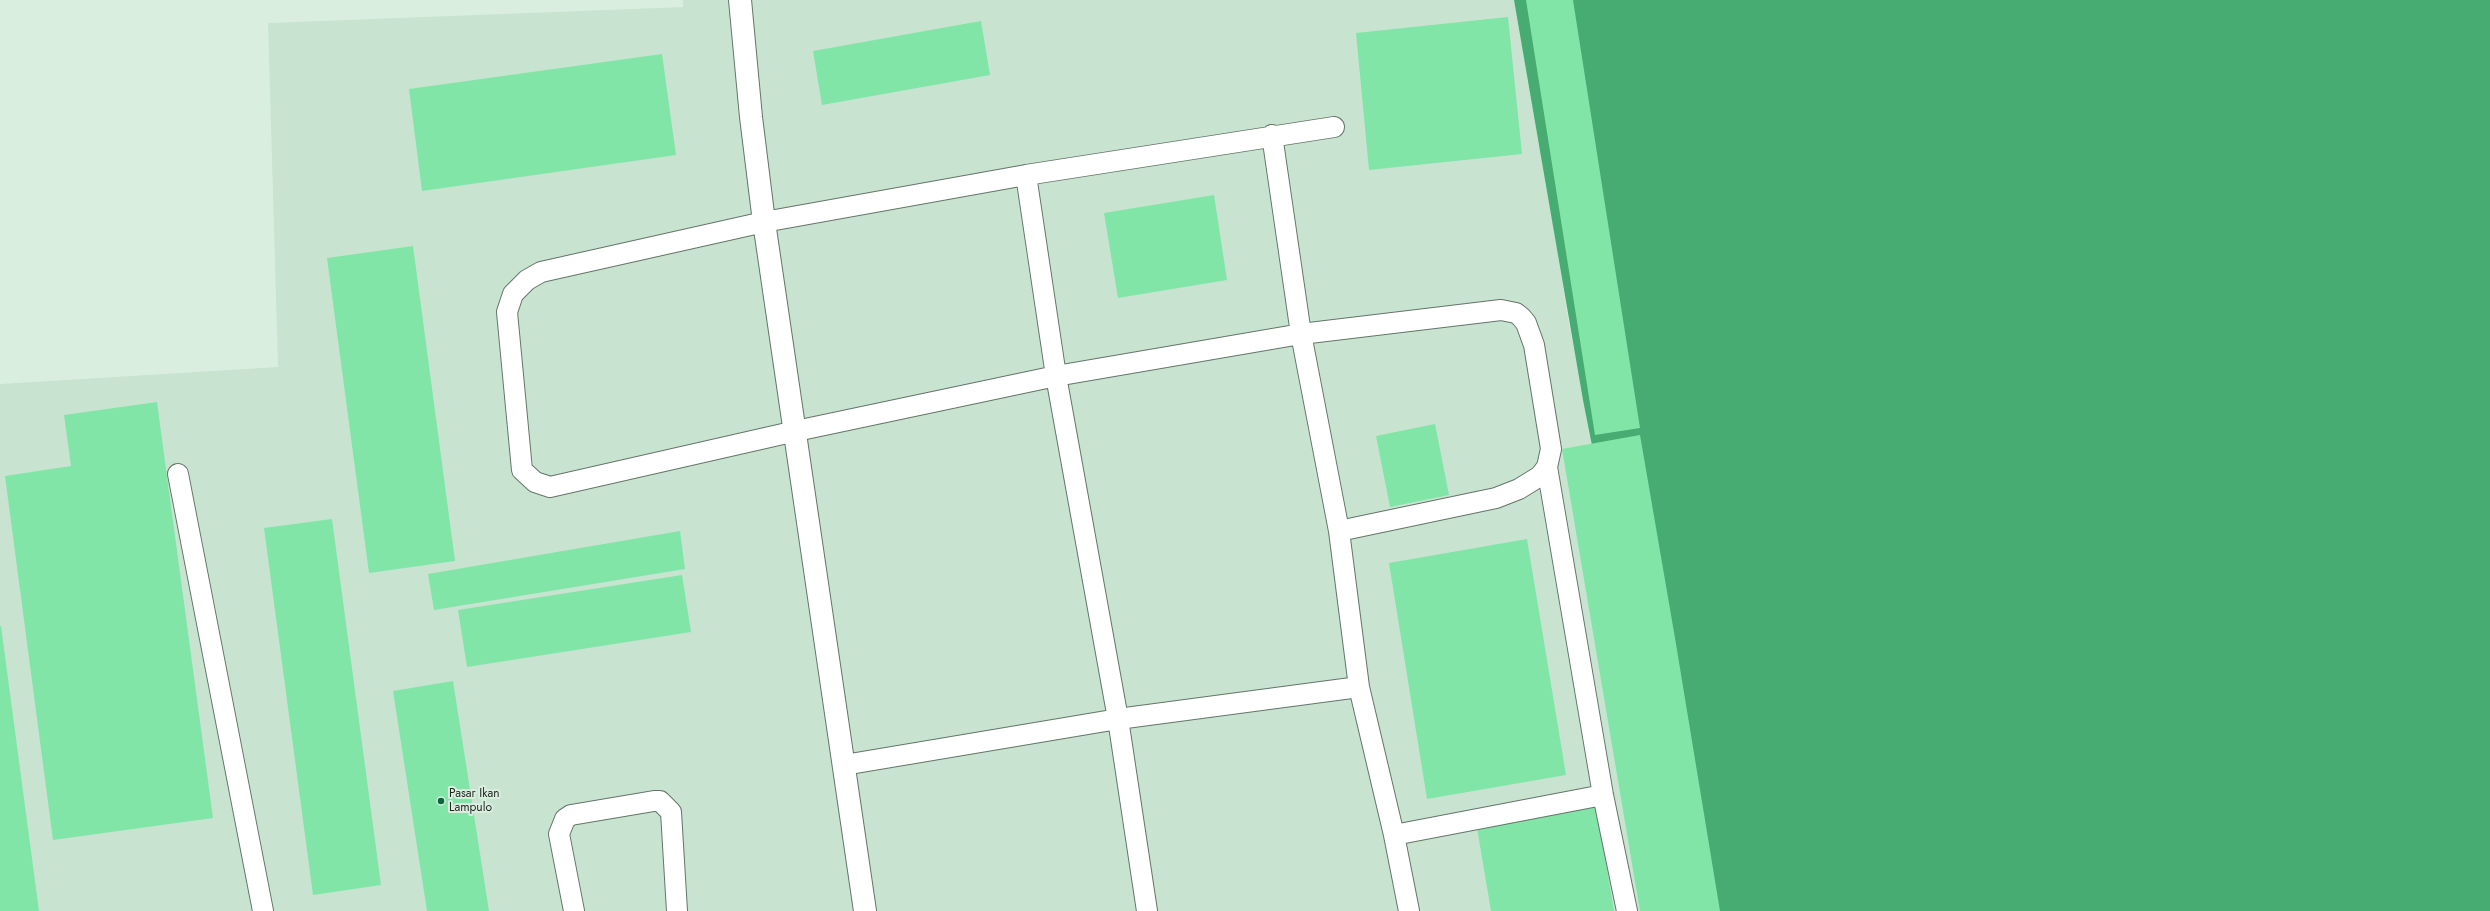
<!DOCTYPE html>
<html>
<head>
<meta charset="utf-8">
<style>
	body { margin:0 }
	canvas { display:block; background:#daeee0 }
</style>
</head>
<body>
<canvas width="2490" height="911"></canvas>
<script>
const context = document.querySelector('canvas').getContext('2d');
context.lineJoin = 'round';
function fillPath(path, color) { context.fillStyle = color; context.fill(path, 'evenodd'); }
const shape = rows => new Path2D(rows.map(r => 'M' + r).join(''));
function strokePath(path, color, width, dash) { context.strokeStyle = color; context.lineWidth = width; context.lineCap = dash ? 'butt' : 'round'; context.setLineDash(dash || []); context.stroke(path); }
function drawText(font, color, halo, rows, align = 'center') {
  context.font = font + ' Jost,sans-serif'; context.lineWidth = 4; context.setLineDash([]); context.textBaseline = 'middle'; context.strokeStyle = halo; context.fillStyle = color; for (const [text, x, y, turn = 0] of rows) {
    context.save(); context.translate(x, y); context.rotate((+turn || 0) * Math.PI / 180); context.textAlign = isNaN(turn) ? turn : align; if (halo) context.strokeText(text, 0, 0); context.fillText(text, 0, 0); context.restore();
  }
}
fillPath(shape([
	[683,0,1514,0,1545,173,1568,318,1684,911,0,911,0,384,278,367,268,23,683,7]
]), '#c8e4d1');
fillPath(shape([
	[1514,0,2490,0,2490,911,1684,911,1583,400]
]), '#46ac72');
fillPath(shape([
	[1526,0,1573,0,1640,428,1595,435],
	[1508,17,1522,154,1369,170,1356,33],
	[981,21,990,75,822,105,813,51],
	[662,54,676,155,422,191,409,89],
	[1214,195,1227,280,1118,298,1104,213],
	[413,246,455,561,369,573,327,258],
	[157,402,213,818,53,840,5,476,71,466,64,415],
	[1435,424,1449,495,1390,507,1376,436],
	[1640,435,1675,638,1720,911,1640,911,1615,763,1562,449],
	[332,519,381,885,313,895,264,528],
	[680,531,685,569,434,610,428,574],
	[1527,539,1566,775,1427,799,1389,563],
	[682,575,691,632,467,667,458,610],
	[0,626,1,626,39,911,0,911],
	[453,681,489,911,427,911,393,691],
	[1597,807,1614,911,1491,911,1477,828]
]), '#81e5a8');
const service = shape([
	[1334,127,1026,175,764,222,541,272,527,280,513,294,507,312,522,470,535,482,550,487,796,431,1056,376,1301,334,1501,310,1516,313,1521,317,1526,323,1534,345,1551,449,1547,467,1540,476,1519,489,1496,498,1339,531],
	[1272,135,1301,334,1339,531,1359,687,1394,835,1409,911],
	[1026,175,1056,376,1118,719,1147,911],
	[1547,467,1603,795,1627,911],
	[178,474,263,911],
	[844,765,1118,719,1359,687],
	[1394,835,1603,795],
	[574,911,559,834,565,819,571,815,654,801,660,801,671,812,677,911]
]);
const minor = shape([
	[740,0,751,117,764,222,865,911]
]);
strokePath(service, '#647569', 22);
strokePath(minor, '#647569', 24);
strokePath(service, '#fff', 20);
strokePath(minor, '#fff', 22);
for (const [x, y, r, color] of [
	[441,801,4,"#08673b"]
]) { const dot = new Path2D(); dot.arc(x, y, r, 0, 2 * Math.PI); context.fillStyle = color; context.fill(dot); strokePath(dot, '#daeee0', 1.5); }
drawText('12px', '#1d2520', '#daeee0', [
	["Pasar Ikan",449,794],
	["Lampulo",449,808]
], 'left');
</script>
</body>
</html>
